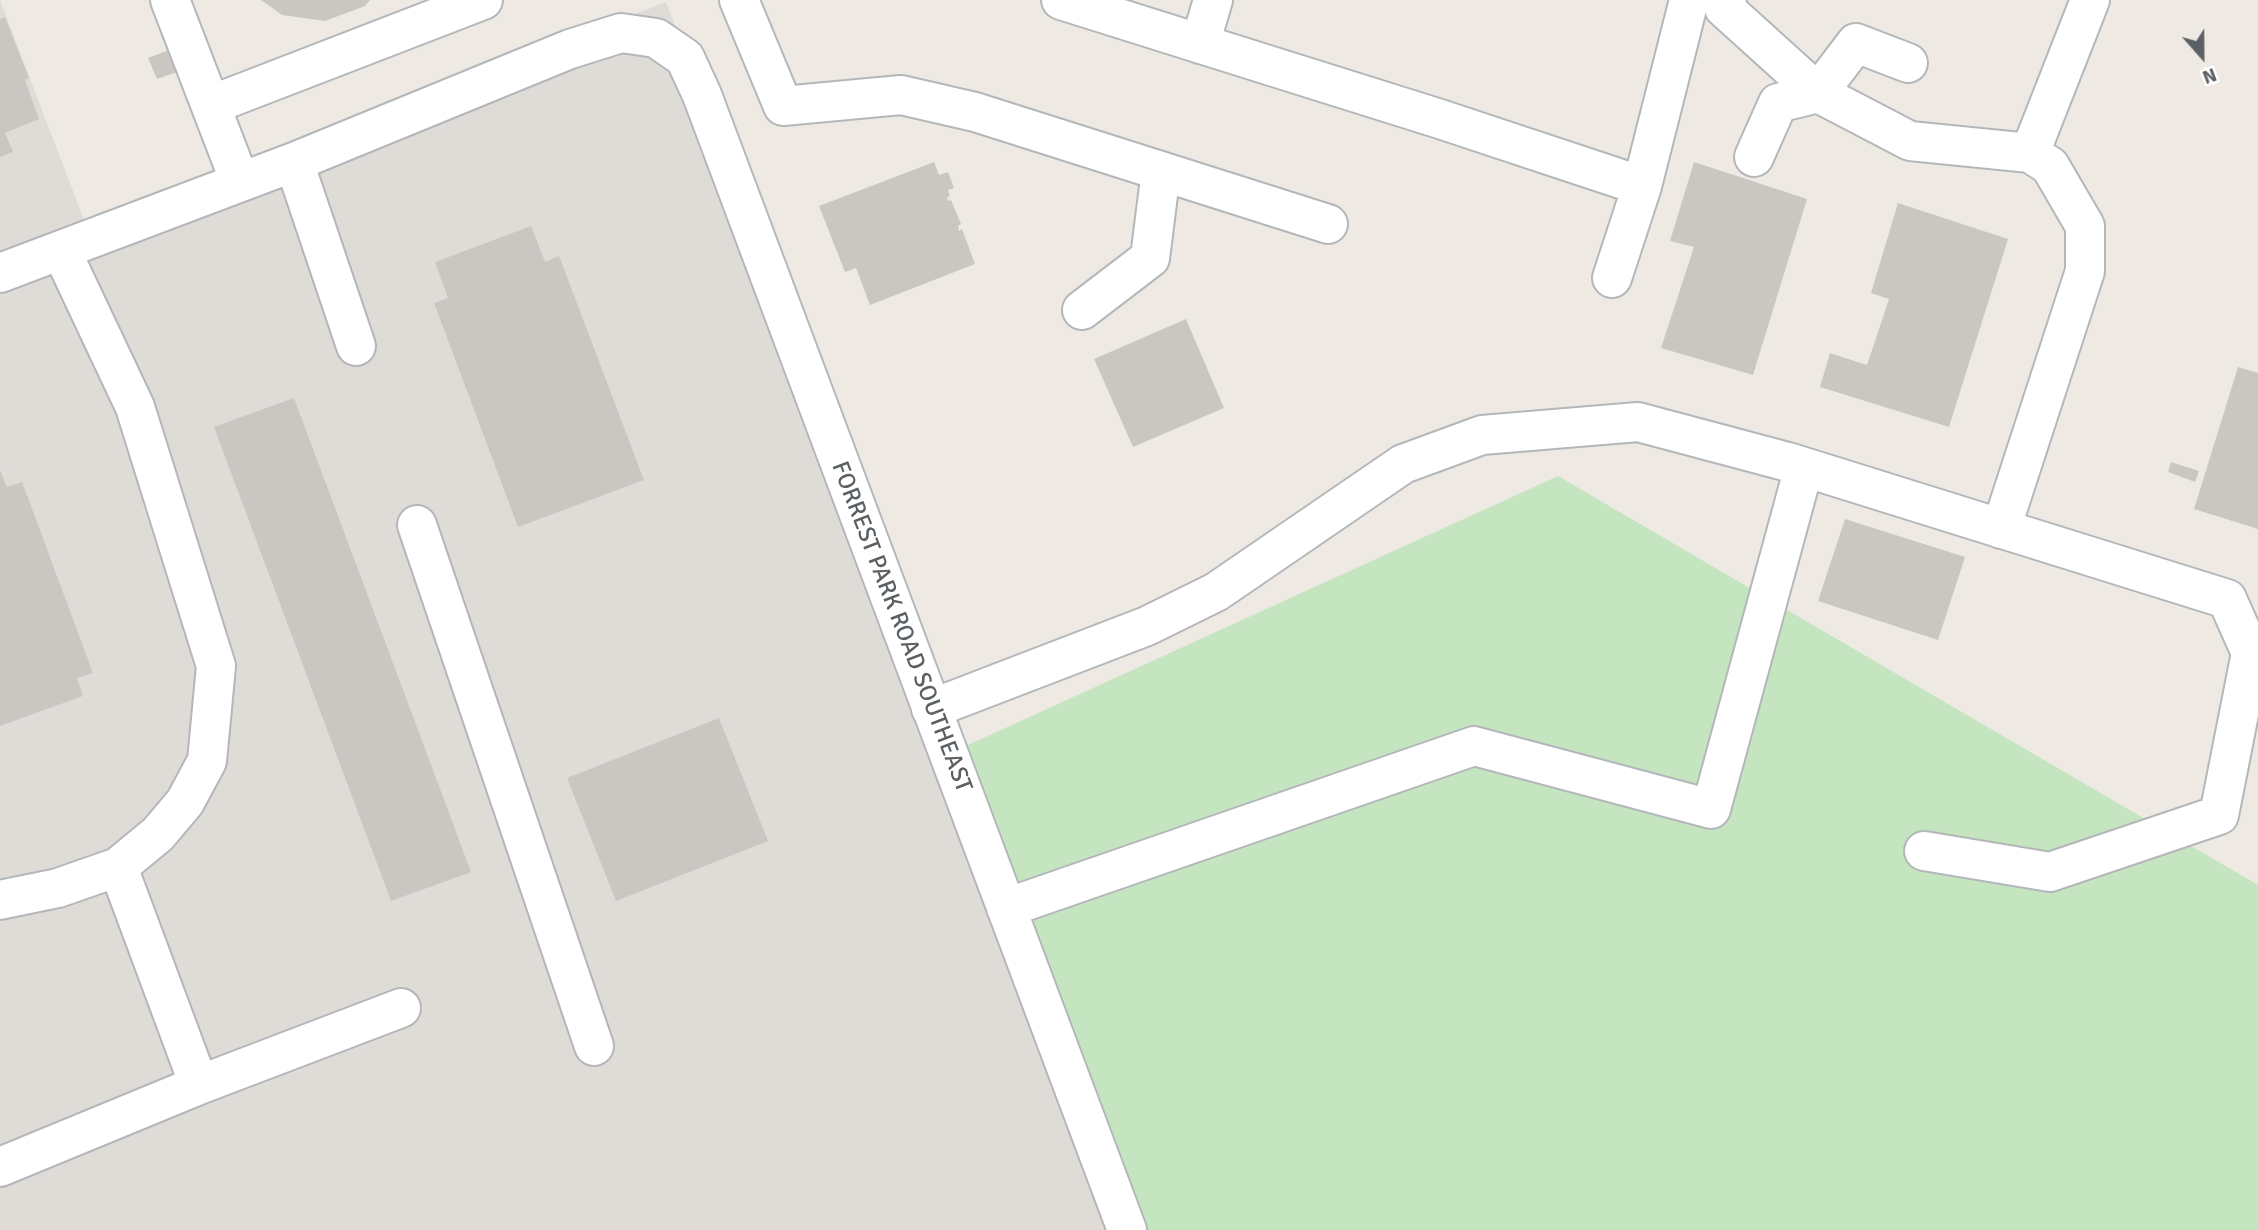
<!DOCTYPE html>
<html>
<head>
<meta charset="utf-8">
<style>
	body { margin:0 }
	#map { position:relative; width:2258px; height:1230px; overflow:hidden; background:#eeeae3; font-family:Signika,sans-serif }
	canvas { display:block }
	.north { position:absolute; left:2167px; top:21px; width:70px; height:70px; -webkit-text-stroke:5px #fff; paint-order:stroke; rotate:159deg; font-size:19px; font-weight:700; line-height:28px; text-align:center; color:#5b6064 }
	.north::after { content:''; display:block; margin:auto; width:24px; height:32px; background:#5b6064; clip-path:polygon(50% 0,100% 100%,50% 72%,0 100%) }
</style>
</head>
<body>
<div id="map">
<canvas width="2258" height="1230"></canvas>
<div class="north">N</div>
</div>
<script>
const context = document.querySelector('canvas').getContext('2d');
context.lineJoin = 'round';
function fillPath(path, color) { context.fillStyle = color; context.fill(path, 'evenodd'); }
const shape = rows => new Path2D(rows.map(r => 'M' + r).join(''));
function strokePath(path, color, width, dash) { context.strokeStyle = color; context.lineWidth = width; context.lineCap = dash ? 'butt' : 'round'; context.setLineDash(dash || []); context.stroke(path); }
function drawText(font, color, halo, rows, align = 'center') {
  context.font = font + ' Signika,sans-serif'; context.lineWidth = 6; context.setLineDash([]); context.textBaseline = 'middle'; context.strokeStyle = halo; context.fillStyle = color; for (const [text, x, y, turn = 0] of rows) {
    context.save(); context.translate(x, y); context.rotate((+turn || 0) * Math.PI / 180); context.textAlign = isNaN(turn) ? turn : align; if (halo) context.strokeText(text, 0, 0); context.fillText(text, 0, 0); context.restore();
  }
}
fillPath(shape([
	[0,0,86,225,666,2,957,750,1121,1230,0,1230]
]), '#dfdcd8');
fillPath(shape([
	[1558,476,2258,885,2258,1230,1121,1230,957,750]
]), '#c5e5c0');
fillPath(shape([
	[261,0,370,0,365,6,325,21,282,15],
	[5,17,29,78,25,80,39,119,5,133,13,152,0,157,0,19],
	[169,50,177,72,157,79,148,58],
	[934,162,939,175,948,172,954,188,948,190,950,196,947,197,948,201,951,200,961,224,958,226,959,231,962,229,975,264,870,305,856,268,845,272,819,206],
	[1694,162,1807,199,1753,375,1661,348,1694,247,1670,241],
	[1898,203,2008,239,1949,427,1820,387,1830,353,1867,365,1889,299,1871,293],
	[531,226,545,262,559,256,644,480,518,527,434,303,448,298,435,262],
	[1186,319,1224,408,1133,447,1094,359],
	[2238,367,2258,373,2258,529,2194,509],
	[294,398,471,872,391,901,214,427],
	[2171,462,2199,471,2195,482,2168,472],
	[0,470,7,487,22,482,93,673,77,678,83,696,0,726],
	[1845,519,1965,557,1938,640,1818,601],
	[719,718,768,841,616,901,567,778]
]), '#cac7c2');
const minor = shape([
	[170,0,240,182],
	[739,0,783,106,901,95,975,112,1328,224],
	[1061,0,1440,119,1642,186],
	[1727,0,1724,8,1818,93,1910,141,2030,153,2090,0],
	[1200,44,1213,0],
	[211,105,483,0],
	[1754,157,1778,103,1818,93,1856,43,1908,63],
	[294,162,356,346],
	[0,273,294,162,570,49,621,33,656,38,685,58,702,95,1127,1230],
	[1612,278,1642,186,1689,0],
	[1082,310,1150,258,1161,171],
	[417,525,594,1046],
	[2001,529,2085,271,2085,226,2050,166,2030,153],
	[931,709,1147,626,1216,592,1403,464,1482,435,1638,422,1788,462,2227,599,2251,653,2219,815,2050,872,1924,851],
	[0,900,58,888,118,867,158,834,185,802,207,761,216,666,135,407,61,250],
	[1006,908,1474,746,1711,809,1804,467],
	[199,1085,401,1008],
	[0,1167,199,1085,118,867]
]);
strokePath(minor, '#b4b7ba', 42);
strokePath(minor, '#fff', 38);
drawText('24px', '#5b6064', '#fff', [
	["FORREST PARK ROAD SOUTHEAST",901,627,69]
]);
</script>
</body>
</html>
